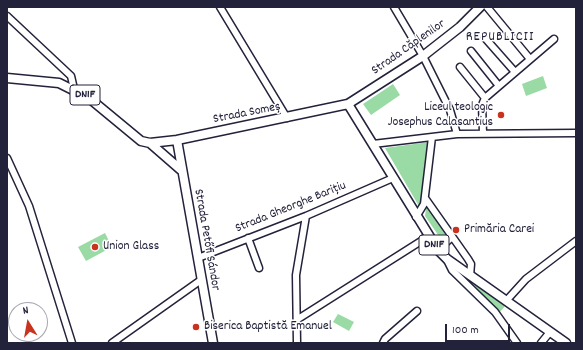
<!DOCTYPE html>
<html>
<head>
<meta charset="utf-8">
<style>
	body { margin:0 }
	#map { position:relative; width:583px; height:350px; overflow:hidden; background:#fff; font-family:Dekko,sans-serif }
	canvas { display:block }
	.frame { position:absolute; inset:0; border:8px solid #22223b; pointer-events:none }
	.north { position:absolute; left:8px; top:302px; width:40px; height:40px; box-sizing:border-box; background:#fff; border:1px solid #a7a7b1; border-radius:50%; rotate:349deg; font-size:11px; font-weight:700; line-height:16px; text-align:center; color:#22223b }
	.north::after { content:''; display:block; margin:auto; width:14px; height:18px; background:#c8321e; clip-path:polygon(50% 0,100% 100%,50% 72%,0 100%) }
	.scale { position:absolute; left:445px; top:324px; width:65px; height:18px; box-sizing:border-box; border:2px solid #22223b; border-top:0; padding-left:5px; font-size:12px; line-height:14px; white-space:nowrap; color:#22223b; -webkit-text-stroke:3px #fff; paint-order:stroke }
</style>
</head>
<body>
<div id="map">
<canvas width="583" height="350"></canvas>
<div class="frame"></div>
<div class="north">N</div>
<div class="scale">100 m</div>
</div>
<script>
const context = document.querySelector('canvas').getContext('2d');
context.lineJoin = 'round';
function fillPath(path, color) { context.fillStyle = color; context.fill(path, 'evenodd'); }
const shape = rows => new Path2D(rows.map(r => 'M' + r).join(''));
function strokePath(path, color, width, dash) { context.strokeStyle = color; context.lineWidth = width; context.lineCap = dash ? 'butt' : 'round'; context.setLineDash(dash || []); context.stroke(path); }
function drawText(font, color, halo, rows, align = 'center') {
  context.font = font + ' Dekko,sans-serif'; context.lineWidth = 3; context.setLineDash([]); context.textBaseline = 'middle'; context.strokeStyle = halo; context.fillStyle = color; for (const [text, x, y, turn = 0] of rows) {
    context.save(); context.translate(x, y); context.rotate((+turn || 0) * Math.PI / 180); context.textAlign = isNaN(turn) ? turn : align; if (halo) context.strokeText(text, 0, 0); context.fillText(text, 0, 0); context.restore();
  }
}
fillPath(shape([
	[543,76,547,88,526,96,522,84],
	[393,84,400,95,371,115,363,104],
	[429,142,423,198,420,208,385,148],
	[427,202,430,211,449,238,443,242,425,216],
	[105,233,112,247,86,261,78,247],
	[460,271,505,306,500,312],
	[338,314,354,322,349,331,333,322]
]), '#9adaa4');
const minor = shape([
	[220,7,287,118],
	[394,7,423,56,450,110,457,134],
	[487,7,530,59],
	[7,16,71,76,74,89],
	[485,38,515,72],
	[471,51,499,86],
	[460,67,485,98],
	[483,133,482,105,485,98,554,39],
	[373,144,457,134,576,133],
	[7,158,29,206,72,343],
	[425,198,468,259,471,264,470,276],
	[416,217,424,204,432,137],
	[248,238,259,268],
	[438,250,452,237],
	[198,258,306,216,393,178],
	[447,260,452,270,495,312,517,343],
	[506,301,526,279,576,241],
	[298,319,429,236],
	[112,343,201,280],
	[297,343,296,275,306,216],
	[383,343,385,339,417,311],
	[541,343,550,332]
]);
const major = shape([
	[7,78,59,83,89,98,141,141,150,143,177,140,348,104,423,56,460,27,480,7],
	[348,104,438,250,447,259,566,343],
	[177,140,213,343],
	[150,143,181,170]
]);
strokePath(minor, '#22223b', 9);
strokePath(major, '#22223b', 11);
strokePath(minor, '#fff', 6);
strokePath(major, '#fff', 8);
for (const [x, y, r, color] of [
	[501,115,4,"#c8321e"],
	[456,230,4,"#c8321e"],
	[95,247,4,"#c8321e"],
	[196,327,4,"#c8321e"]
]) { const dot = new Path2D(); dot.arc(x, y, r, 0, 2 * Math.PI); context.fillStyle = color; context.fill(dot); strokePath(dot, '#fff', 1.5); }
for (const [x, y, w] of [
	[85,95,30],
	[434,245,30]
]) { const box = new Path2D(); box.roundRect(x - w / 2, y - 10, w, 20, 3); context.fillStyle = '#fff'; context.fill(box); strokePath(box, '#22223b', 1); }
drawText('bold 12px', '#22223b', null, [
	["DN1F",85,95],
	["DN1F",434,245]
]);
drawText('13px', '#22223b', '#fff', [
	["Strada Căplenilor",409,48,-35],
	["Strada Someș",247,114,-11],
	["Strada Gheorghe Barițiu",291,208,-22],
	["Strada Petőfi Sándor",206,240,80]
]);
drawText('13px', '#22223b', '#fff', [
	["Liceul teologic",493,108,"right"],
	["Josephus Calasantius",493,123,"right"],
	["Primăria Carei",464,230],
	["Union Glass",103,247],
	["Biserica Baptistă Emanuel",204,327]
], 'left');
context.letterSpacing = '1px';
drawText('14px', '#22223b', '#fff', [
	["REPUBLICII",500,38]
]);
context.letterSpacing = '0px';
</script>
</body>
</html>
